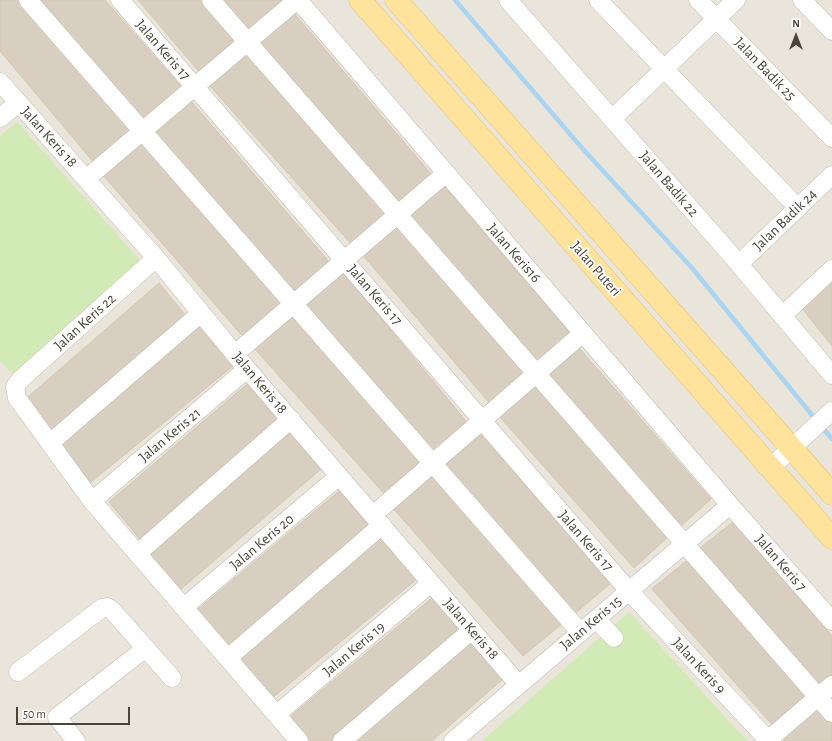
<!DOCTYPE html>
<html>
<head>
<meta charset="utf-8">
<style>
	body { margin:0 }
	#map { position:relative; width:832px; height:741px; overflow:hidden; background:#f6f3ec; font-family:"Alegreya Sans",sans-serif }
	canvas { display:block }
	.north { position:absolute; left:776px; top:16px; width:40px; height:40px; -webkit-text-stroke:3px #fff; paint-order:stroke; rotate:0deg; font-size:11px; font-weight:700; line-height:16px; text-align:center; color:#4b4439 }
	.north::after { content:''; display:block; margin:auto; width:14px; height:18px; background:#4b4439; clip-path:polygon(50% 0,100% 100%,50% 72%,0 100%) }
	.scale { position:absolute; left:16px; top:707px; width:114px; height:18px; box-sizing:border-box; border:2px solid #4b4439; border-top:0; padding-left:5px; font-size:12px; line-height:14px; white-space:nowrap; color:#4b4439; -webkit-text-stroke:3px #fff; paint-order:stroke }
</style>
</head>
<body>
<div id="map">
<canvas width="832" height="741"></canvas>
<div class="north">N</div>
<div class="scale">50 m</div>
</div>
<script>
const context = document.querySelector('canvas').getContext('2d');
context.lineJoin = 'round';
function fillPath(path, color) { context.fillStyle = color; context.fill(path, 'evenodd'); }
const shape = rows => new Path2D(rows.map(r => 'M' + r).join(''));
function strokePath(path, color, width, dash) { context.strokeStyle = color; context.lineWidth = width; context.lineCap = dash ? 'butt' : 'round'; context.setLineDash(dash || []); context.stroke(path); }
function drawText(font, color, halo, rows, align = 'center') {
  context.font = font + ' "Alegreya Sans",sans-serif'; context.lineWidth = 3.5; context.setLineDash([]); context.textBaseline = 'middle'; context.strokeStyle = halo; context.fillStyle = color; for (const [text, x, y, turn = 0] of rows) {
    context.save(); context.translate(x, y); context.rotate((+turn || 0) * Math.PI / 180); context.textAlign = isNaN(turn) ? turn : align; if (halo) context.strokeText(text, 0, 0); context.fillText(text, 0, 0); context.restore();
  }
}
fillPath(shape([
	[0,0,832,0,832,741,0,741]
]), '#eae5da');
fillPath(shape([
	[17,122,143,264,15,378,0,360,0,136],
	[629,612,747,741,482,741]
]), '#d2eab5');
strokePath(shape([
	[455,0,582,148,692,268,816,420],
	[821,426,832,439]
]), '#a9d4f2', 4.5);
const building = shape([
	[0,0,19,0,133,131,95,164,0,51,0,0],
	[35,0,105,0,185,91,143,124,35,0],
	[138,0,205,0,240,40,202,75,138,0],
	[217,0,285,0,247,34,217,0],
	[293,12,432,175,398,205,256,45,293,12],
	[248,52,389,211,353,246,209,85,248,52],
	[190,100,331,264,294,297,152,130,190,100],
	[142,140,284,305,245,339,102,174,142,140],
	[444,186,574,338,537,368,406,214,444,186],
	[400,221,529,372,492,406,361,253,400,221],
	[343,272,470,426,434,456,305,304,343,272],
	[832,277,832,346,801,307,832,277],
	[159,283,190,321,51,438,21,403,159,283],
	[294,314,426,466,388,498,254,348,294,314],
	[198,326,233,366,91,482,59,444,198,326],
	[580,349,711,499,680,527,545,377,580,349],
	[247,384,282,426,143,543,109,502,247,384],
	[535,385,669,536,634,568,499,416,535,385],
	[289,433,321,469,180,590,149,552,289,433],
	[481,435,611,583,572,616,443,466,481,435],
	[433,474,563,623,523,656,392,507,433,474],
	[339,491,372,530,230,649,197,610,339,491],
	[733,522,832,636,832,679,820,690,696,551,733,522],
	[380,536,417,579,272,698,237,657,380,536],
	[691,557,812,696,775,728,652,589,691,557],
	[432,598,463,633,334,741,311,741,291,716,432,598],
	[470,641,503,679,432,741,353,741,470,641],
	[818,706,832,723,832,741,785,741,781,736,818,706]
]);
fillPath(building, '#d8cfc1');
strokePath(building, '#d3c7b4', 1);
const minor = shape([
	[28,0,580,632],
	[120,0,629,591,769,741],
	[211,0,832,713],
	[298,0,730,505,832,621],
	[508,0,739,264,832,375],
	[598,0,798,208],
	[698,0,832,138],
	[802,0,832,31],
	[0,82,156,258,247,369,519,685],
	[0,118,18,103],
	[612,119,736,0],
	[86,179,297,0],
	[156,258,21,379,15,387,17,398,92,501,299,741],
	[739,264,832,175],
	[782,316,832,269],
	[235,354,446,173],
	[50,443,201,313],
	[770,468,832,411],
	[92,501,247,369],
	[373,515,583,333],
	[138,553,291,419],
	[184,607,339,476],
	[596,619,614,638],
	[228,658,382,525],
	[18,672,102,608,107,607,111,609,172,678],
	[277,714,431,583],
	[768,740,832,685],
	[76,741,57,717,146,648],
	[342,741,472,630],
	[453,741,730,505]
]);
const major = shape([
	[360,0,832,538],
	[396,0,832,494]
]);
strokePath(minor, '#c2bbae', 19);
strokePath(major, '#e6c16a', 23);
strokePath(minor, '#fff', 18);
strokePath(major, '#ffe39c', 22);
drawText('15px', '#4b4439', '#fff', [
	["Jalan Keris 17",163,50,49],
	["Jalan Badik 25",765,69,46],
	["Jalan Keris 18",49,137,48],
	["Jalan Badik 22",669,184,49],
	["Jalan Badik 24",785,220,-44],
	["Jalan Keris16",514,253,49],
	["Jalan Puteri",596,269,49],
	["Jalan Keris 17",375,295,49],
	["Jalan Keris 22",85,322,-42],
	["Jalan Keris 18",260,383,50],
	["Jalan Keris 21",170,435,-40],
	["Jalan Keris 17",586,541,49],
	["Jalan Keris 20",262,542,-40],
	["Jalan Keris 7",781,563,49],
	["Jalan Keris 15",591,623,-40],
	["Jalan Keris 18",471,629,49],
	["Jalan Keris 19",354,649,-40],
	["Jalan Keris 9",699,666,47]
]);
</script>
</body>
</html>
